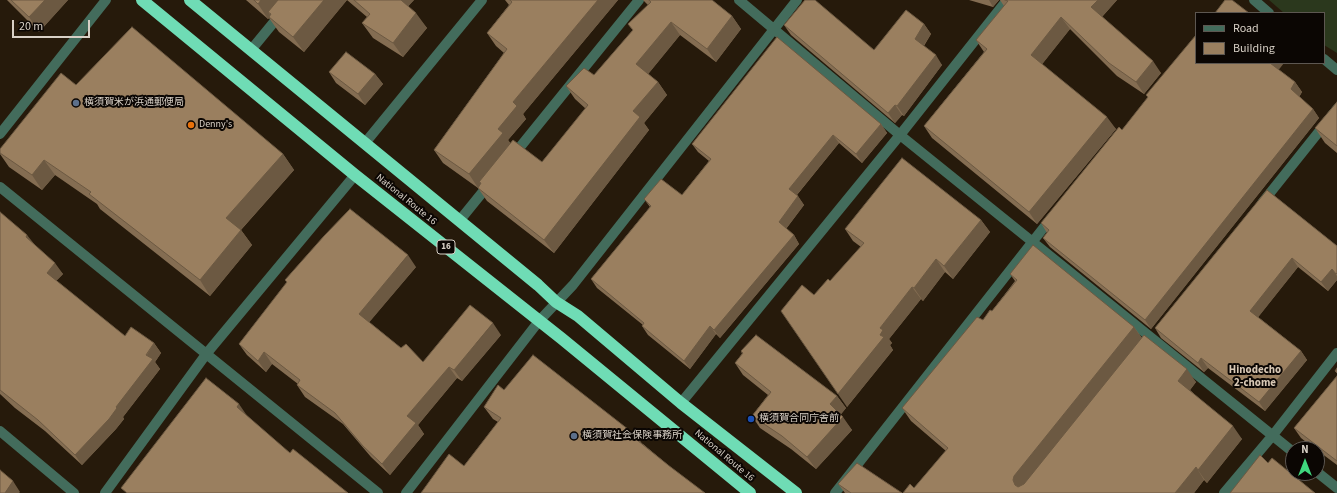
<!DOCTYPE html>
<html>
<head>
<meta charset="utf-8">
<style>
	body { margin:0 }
	#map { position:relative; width:1337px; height:493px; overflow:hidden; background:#261a0b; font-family:"Source Sans 3",sans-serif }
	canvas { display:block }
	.legend { position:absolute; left:1195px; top:12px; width:130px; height:52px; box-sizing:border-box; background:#0b0603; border:1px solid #5d5751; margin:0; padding:5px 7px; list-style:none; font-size:12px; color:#d8d0c6 }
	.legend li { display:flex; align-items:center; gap:8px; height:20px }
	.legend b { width:20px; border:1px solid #5d5751 }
	.north { position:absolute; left:1285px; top:441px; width:40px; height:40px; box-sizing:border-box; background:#0b0603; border:1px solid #5d5751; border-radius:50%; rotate:0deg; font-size:11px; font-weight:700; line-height:16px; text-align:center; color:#d8d0c6 }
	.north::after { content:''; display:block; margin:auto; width:14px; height:18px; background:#3fd77d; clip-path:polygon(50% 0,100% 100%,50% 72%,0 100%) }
	.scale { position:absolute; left:12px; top:20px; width:78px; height:18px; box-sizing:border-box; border:2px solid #d8d0c6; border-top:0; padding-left:5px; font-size:12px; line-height:14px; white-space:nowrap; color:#d8d0c6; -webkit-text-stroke:3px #0b0603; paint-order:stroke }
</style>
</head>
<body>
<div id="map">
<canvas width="1337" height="493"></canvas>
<ul class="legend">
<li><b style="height:5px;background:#436c5c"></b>Road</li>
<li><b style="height:11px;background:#9a7f5f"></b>Building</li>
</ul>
<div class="north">N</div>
<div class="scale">20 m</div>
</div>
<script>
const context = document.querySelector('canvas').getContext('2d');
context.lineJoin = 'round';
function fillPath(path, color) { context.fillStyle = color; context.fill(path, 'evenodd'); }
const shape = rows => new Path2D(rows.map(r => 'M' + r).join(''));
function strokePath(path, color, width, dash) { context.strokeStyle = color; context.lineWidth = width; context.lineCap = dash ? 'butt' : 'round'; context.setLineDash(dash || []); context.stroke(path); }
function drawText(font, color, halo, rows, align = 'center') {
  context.font = font + ' "Source Sans 3","Noto Sans JP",sans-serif'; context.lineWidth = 4; context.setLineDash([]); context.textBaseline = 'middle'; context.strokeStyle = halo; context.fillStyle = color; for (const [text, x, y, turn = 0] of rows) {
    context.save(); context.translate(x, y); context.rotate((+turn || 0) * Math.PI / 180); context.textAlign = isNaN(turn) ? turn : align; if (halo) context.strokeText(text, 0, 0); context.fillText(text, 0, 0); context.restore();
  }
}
fillPath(shape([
	[1269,0,1337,0,1337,53,1324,45,1324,13,1284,13]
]), '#2b381d');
strokePath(shape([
	[739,0,900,135,1293,452],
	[1254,0,1269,13],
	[251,50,292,0],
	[1324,59,1337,70],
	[0,134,106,0],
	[365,143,482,0],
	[512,157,639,0],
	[0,187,378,493],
	[1262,203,1337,109],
	[460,220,490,183],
	[681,403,900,135,1007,0],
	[0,431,74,493],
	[1317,472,1337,488],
	[105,493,207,353,355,175],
	[406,493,539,321,573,285,797,0],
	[835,493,1052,217],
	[1224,493,1273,435,1337,353]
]), '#436c5c', 10);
strokePath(shape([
	[142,0,355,175,561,338,750,493],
	[190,0,538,285,556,302,578,316,681,403,796,493]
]), '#6fdcb5', 12);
fillPath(shape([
	[7,0,68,0,39,32],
	[246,0,414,0,408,6,427,28,403,57,373,38,362,23,367,17,347,0,304,52,279,32,269,18,268,19],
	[505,0,618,0,523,114,526,119,508,140,511,144,542,162,586,109,575,99,566,86,594,75,633,30,628,24,648,5,643,0,712,0,732,16,741,29,716,62,680,35,648,74,658,82,667,95,644,123,649,130,554,253,487,201,478,188,443,163,434,150,504,53,496,46,487,33,509,5],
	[969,0,999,0,993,7],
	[1000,0,1117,0,1102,17,1161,73,1144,94,1117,76,1070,29,1042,64,1116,129,1037,224,932,138,924,126,984,52,976,40,1004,6],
	[924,24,931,34,924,46,942,65,904,116,902,115,895,123,791,35,784,25,874,50],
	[1279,70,1295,82,1302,92,1299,97,1313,109,1319,118,1151,329,1050,247,1043,238,1047,233,1041,223,1122,130,1148,98,1146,95],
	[329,72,375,74,383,84,365,105,336,83],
	[76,85,283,154,294,170,241,230,252,245,210,296,100,209,97,204,55,175,42,190,9,167,0,154,0,149],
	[1337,102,1337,153,1325,143,1315,128],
	[881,124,887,133,862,163,839,143,797,195,804,205,786,229,794,235,799,244,720,338,716,334,690,369,648,335,642,326,643,325,597,288,591,279,650,207,644,199,682,195,709,161,698,152,692,144],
	[1267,190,1337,246,1337,280,1328,291,1298,267,1258,317,1301,351,1307,360,1265,411,1208,368,1204,372,1161,338,1155,328],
	[0,212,34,244,63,274,56,281,125,336,154,343,161,353,155,362,160,369,123,417,124,419,116,429,82,465,45,431,15,408,0,394],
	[981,220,990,232,953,279,945,272,923,301,921,299,889,339,892,343,890,345,893,350,847,407,814,295,830,281,861,247,853,241,845,229],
	[416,267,369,322,401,348,423,362,501,335,462,381,457,378,418,425,424,434,390,475,371,457,343,424,305,397,297,385,298,384,272,364,266,372,247,355,239,344,287,283,285,280],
	[1010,274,1134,327,1142,338,1196,382,1190,390,1242,439,1207,483,1204,480,1194,493,903,493,914,488,946,451,911,421,902,408,983,320,992,311,1015,281],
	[741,351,837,396,846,408,840,415,852,430,816,469,791,449,760,428,752,416,768,395,743,375,735,363,742,354],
	[1337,376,1337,465,1317,450,1317,449,1315,449,1301,438,1294,428],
	[504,390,643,444,668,465,464,466,498,422,493,419,484,407],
	[838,484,902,493,845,493]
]), '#846d52');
fillPath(shape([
	[45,0,68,0,39,32,29,17],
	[261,0,284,0,268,12,271,16,268,19,258,4],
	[324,0,347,0,304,52,293,37],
	[398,0,414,0,405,10],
	[598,0,618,0,523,114,526,119,508,140,512,146,479,182,481,184,478,188,469,174,513,102],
	[989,0,999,0,993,7],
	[1098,0,1117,0,1099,20,1091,7],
	[416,13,427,28,403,57,393,43],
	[732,16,741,29,716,62,707,49],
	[1061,17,1070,29,1040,67,1031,55],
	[671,22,680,35,645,78,636,64],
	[924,24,931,34,922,48,915,39],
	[936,55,942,65,904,116,897,106],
	[1153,61,1161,73,1144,94,1136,82],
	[1270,63,1284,63,1277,72],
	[375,74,383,84,365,105,358,94],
	[658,82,667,95,644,123,649,130,554,253,544,240,633,111],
	[1295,82,1302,92,1298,99,1291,89],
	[895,105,902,115,895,123,888,113],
	[1313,109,1319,118,1151,329,1145,320],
	[1107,117,1116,129,1037,224,1029,212],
	[881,124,887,133,862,163,856,154],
	[833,135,839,143,795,197,789,189],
	[283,154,294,170,237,234,226,218],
	[44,160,55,175,42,190,32,175],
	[798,196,804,205,785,230,779,222],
	[981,220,990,232,953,279,944,266],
	[241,230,252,245,210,296,200,280],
	[27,235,35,245,26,237],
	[794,235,799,244,720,338,714,330],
	[408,255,416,267,367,325,359,314],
	[1292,258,1298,267,1256,320,1250,311],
	[936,259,945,272,923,301,914,288],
	[55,263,63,274,54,283,47,273],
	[1332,269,1337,276,1337,280,1328,291,1321,282],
	[912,287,921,299,889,339,892,343,890,345,893,350,847,407,838,394,880,335,880,328],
	[493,323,501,335,462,381,454,370],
	[710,326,716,334,690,369,684,361],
	[1134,327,1143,340,1023,489,1015,485,1013,480,1014,476],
	[154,343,161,353,155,362,160,369,123,417,124,419,116,429,82,465,75,455,116,407],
	[1301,351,1307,360,1265,411,1259,402],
	[264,352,272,364,266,372,258,361],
	[1201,358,1208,368,1204,372,1198,363],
	[449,367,457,378,418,425,424,434,390,475,382,464,407,416],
	[1187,369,1196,382,1187,394,1178,381],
	[837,396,846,408,839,417,830,404],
	[239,404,250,420,237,407],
	[843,417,852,430,816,469,807,457],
	[1233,426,1242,439,1207,483,1198,470],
	[638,438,647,450,637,440],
	[1196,467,1204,480,1194,493,1175,493],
	[13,481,20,492,19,493,5,493]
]), '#6c5942');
const building = shape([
	[11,0,45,0,29,17,11,0],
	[254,0,261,0,258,4,254,0],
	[278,0,324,0,293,37,269,17,271,14,268,12,278,0],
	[354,0,401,0,416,13,393,43,362,23,370,14,354,0],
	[510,0,598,0,513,102,517,106,498,129,503,133,469,174,434,150,507,49,487,33,512,2,510,0],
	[649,0,712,0,732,16,707,49,671,22,636,64,658,82,633,111,640,117,544,240,478,188,481,183,479,182,513,140,542,162,588,105,566,86,584,68,594,75,633,30,628,24,651,2,649,0],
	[805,0,815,0,874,50,906,10,924,24,915,39,936,55,897,106,895,105,888,113,784,25,805,0],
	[1005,0,1098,0,1091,7,1153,61,1136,82,1109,63,1061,17,1031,55,1107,117,1029,212,924,126,987,49,976,40,1008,1,1005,0],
	[1225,0,1232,0,1249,13,1215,13,1225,0],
	[132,27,283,154,226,218,241,230,200,280,89,194,91,192,44,160,32,175,0,153,0,149,61,73,76,85,132,27],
	[1196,35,1196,63,1270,63,1295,82,1291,89,1313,109,1145,320,1043,238,1049,230,1041,223,1119,127,1122,130,1148,97,1146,95,1196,35],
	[777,37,881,124,856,154,833,135,789,189,798,196,779,222,794,235,714,330,710,326,684,361,642,326,644,323,591,279,651,206,644,199,661,179,682,195,711,159,692,144,777,37],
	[346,52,375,74,358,94,329,72,346,52],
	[1337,102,1337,146,1315,128,1337,102],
	[902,158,981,220,944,266,936,259,914,288,912,287,880,328,883,330,880,335,884,337,838,394,781,311,802,285,814,295,828,279,830,281,864,243,845,229,902,158],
	[1267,190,1337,246,1337,273,1336,274,1332,269,1321,282,1292,258,1250,311,1301,351,1259,402,1201,358,1198,363,1155,328,1267,190],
	[350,209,408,255,359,314,401,348,406,344,423,362,470,305,493,323,454,370,449,367,407,416,416,423,382,464,363,446,335,413,297,385,300,380,264,352,258,361,239,344,287,282,285,280,324,236,350,209],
	[0,212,27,235,26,237,55,263,47,273,125,336,131,327,154,343,146,355,153,359,116,407,117,408,109,419,75,455,38,420,0,390,0,212],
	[1033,245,1134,327,1014,476,1013,480,1015,485,1018,487,1024,484,1144,335,1187,369,1178,381,1233,426,1198,470,1196,467,1175,493,903,493,910,484,914,488,948,448,902,408,977,317,983,320,990,310,992,311,1017,280,1010,274,1033,245],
	[756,335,837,396,830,404,843,417,807,457,782,436,752,416,771,392,735,363,743,353,741,351,756,335],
	[533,355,629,430,638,438,637,440,668,465,705,493,421,493,449,454,464,466,501,418,484,407,498,385,504,390,533,355],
	[1337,368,1337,373,1335,371,1337,368],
	[1337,376,1337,461,1294,428,1337,376],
	[206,378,239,404,237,407,290,453,293,449,348,493,127,493,121,488,206,378],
	[1260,455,1268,463,1272,458,1315,493,1230,493,1260,455],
	[857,463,902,493,851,493,838,484,857,463],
	[0,470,13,481,5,493,0,493,0,470]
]);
fillPath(building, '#9a7f5f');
strokePath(building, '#6c5942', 1);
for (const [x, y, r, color] of [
	[76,103,4,"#5c6f8a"],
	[191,125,4,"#e8710a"],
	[751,419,4,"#1a4fb4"],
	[574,436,4,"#5c6f8a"]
]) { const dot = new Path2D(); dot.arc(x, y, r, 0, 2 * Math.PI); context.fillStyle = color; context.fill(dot); strokePath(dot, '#0b0603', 1.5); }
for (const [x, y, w] of [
	[446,247,18]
]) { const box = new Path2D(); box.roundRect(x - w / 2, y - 7, w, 14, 3); context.fillStyle = '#0b0603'; context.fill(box); strokePath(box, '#d8d0c6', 1); }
drawText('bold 9px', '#d8d0c6', null, [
	["16",446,247]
]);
drawText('10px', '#d8d0c6', '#0b0603', [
	["横須賀米が浜通郵便局",84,103],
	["Denny's",199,125],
	["横須賀合同庁舎前",759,419],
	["横須賀社会保険事務所",582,436]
], 'left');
drawText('10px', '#d8d0c6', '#0b0603', [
	["National Route 16",406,200,39],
	["National Route 16",724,456,40]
]);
drawText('bold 11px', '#d8c8b5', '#0b0603', [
	["Hinodecho",1255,371],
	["2-chome",1255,384]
]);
</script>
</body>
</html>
